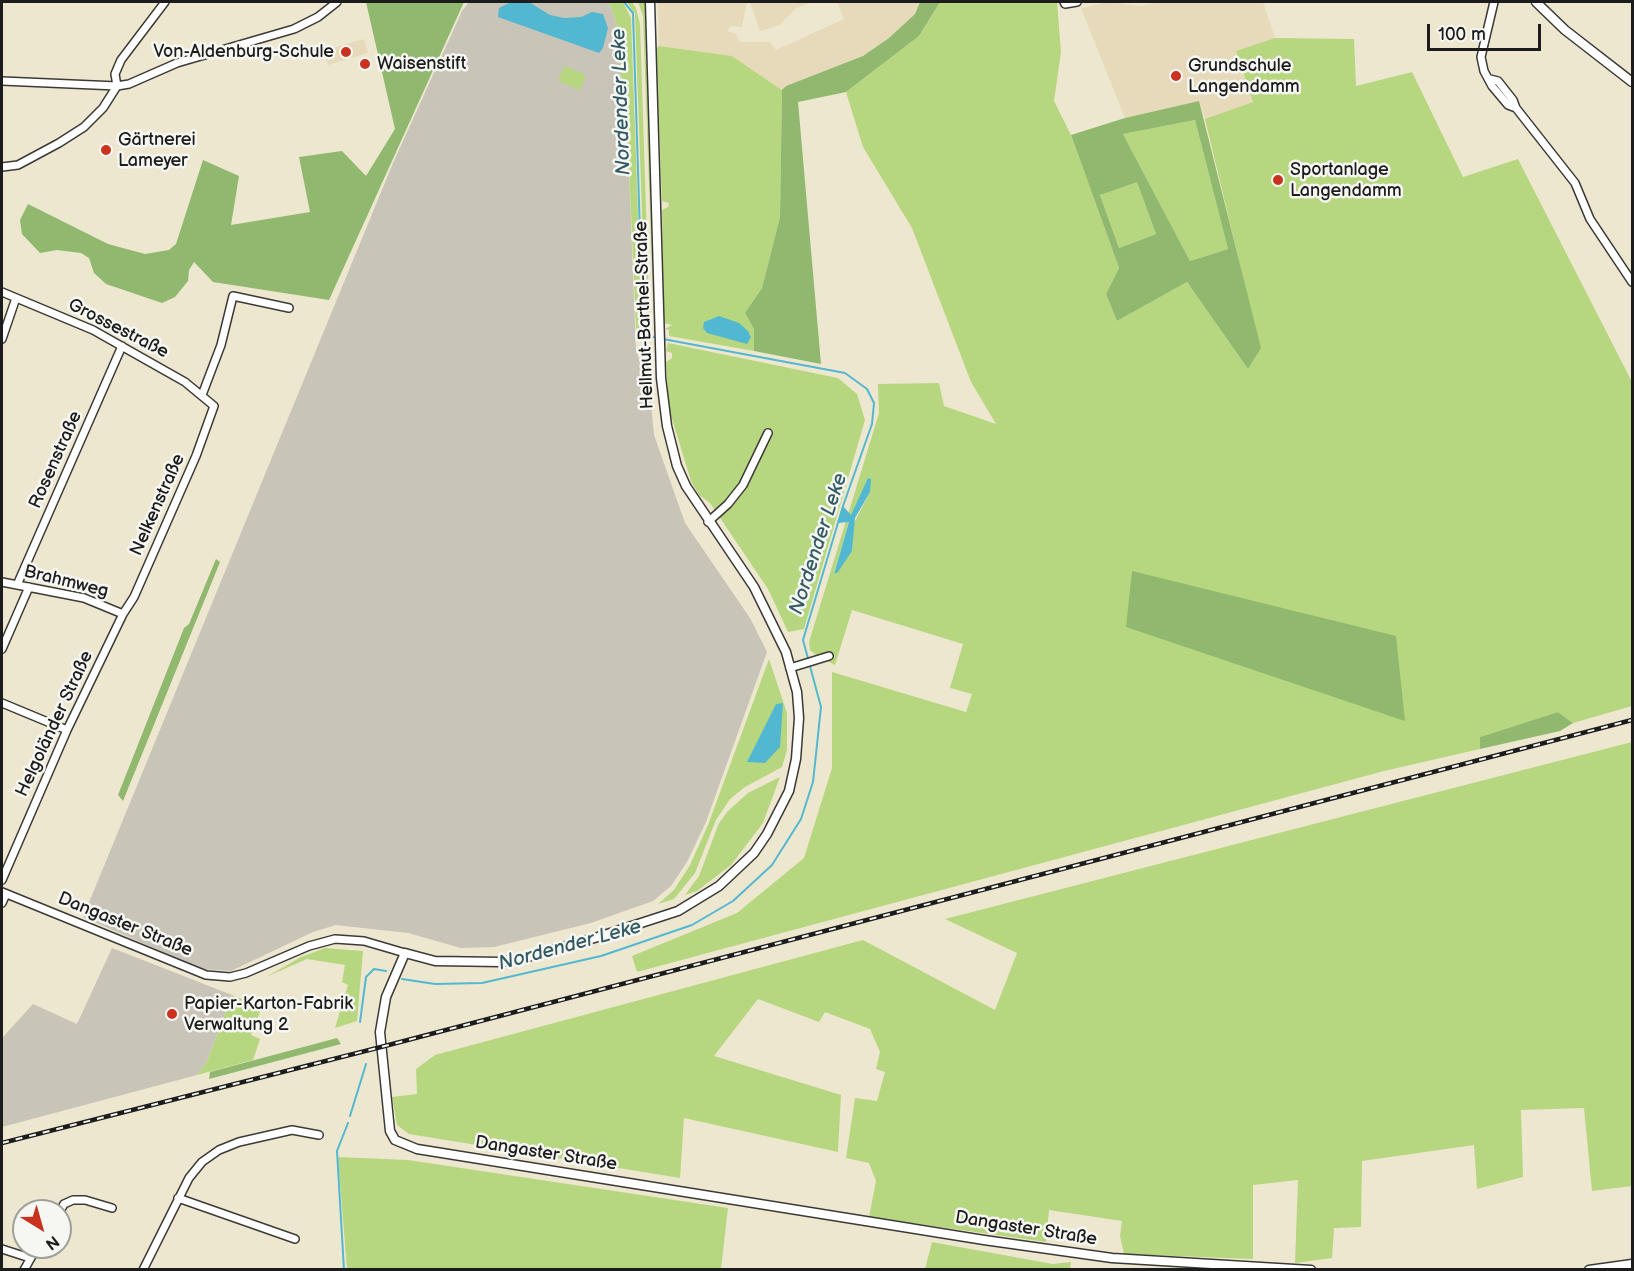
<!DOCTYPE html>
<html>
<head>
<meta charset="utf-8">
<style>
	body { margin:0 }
	#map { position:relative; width:1634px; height:1271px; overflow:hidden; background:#eee7cf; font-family:"Balsamiq Sans",sans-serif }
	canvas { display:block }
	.frame { position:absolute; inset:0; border:3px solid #1c1c1c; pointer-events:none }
	.north { position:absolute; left:12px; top:1199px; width:60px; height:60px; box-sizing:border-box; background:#f6f6f2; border:2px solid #9f9f9c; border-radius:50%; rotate:143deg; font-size:16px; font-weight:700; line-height:24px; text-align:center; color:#1c1c1c }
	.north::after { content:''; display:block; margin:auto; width:21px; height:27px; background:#c8321e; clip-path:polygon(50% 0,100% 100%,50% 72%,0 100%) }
	.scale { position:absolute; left:1427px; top:24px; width:114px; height:27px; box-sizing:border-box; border:3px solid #1c1c1c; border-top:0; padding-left:8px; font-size:18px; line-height:21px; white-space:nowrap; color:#1c1c1c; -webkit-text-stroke:4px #f6f6f2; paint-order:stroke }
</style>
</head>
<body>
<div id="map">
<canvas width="1634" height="1271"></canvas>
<div class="frame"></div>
<div class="north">N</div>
<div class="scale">100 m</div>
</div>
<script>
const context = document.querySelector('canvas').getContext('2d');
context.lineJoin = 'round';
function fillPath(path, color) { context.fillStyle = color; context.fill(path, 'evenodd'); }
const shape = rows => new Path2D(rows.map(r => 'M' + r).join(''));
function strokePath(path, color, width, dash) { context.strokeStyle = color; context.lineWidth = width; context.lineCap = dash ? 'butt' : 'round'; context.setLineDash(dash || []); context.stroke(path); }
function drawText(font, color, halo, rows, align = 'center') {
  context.font = font + ' "Balsamiq Sans",sans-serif'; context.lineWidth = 5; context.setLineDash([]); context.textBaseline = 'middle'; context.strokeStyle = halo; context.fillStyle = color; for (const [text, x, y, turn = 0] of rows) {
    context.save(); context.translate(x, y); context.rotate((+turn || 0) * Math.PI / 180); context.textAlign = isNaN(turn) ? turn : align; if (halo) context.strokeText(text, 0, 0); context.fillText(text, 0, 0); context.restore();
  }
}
fillPath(shape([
	[658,2,747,2,742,27,731,26,727,31,736,34,740,42,770,42,776,50,844,19,837,2,920,2,915,14,889,38,863,56,786,86,782,90,732,56,659,46],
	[750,2,812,2,795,9,780,25,760,31],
	[1109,2,1139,6,1161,2,1263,2,1275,38,1236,51,1253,102,1205,119,1199,101,1125,118,1081,8],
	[364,39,368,53,328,65,323,51]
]), '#e6daba');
fillPath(shape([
	[469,2,609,2,616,22,628,144,636,351,649,383,654,435,685,523,750,618,767,652,706,822,687,862,671,886,653,901,591,923,494,947,461,948,408,933,336,925,313,932,231,971,201,969,83,917,393,163,462,11],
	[112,948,232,995,207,1062,197,1075,2,1127,2,1038,33,1004,77,1024]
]), '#c8c4b8');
fillPath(shape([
	[609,2,623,2,631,18,642,327,638,328,636,329,628,144,616,22],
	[627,2,632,2,636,8,640,24,650,334,646,326,635,14],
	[638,2,645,2,654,326,643,16],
	[940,2,1057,2,1061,52,1054,101,1071,135,1119,268,1106,294,1117,321,1187,282,1248,369,1260,348,1205,119,1253,102,1236,51,1275,38,1354,39,1356,86,1412,72,1463,177,1518,159,1632,382,1632,706,1573,723,1558,712,1480,737,1480,749,1384,771,637,972,632,956,737,913,804,858,832,768,832,672,966,712,972,694,950,688,963,644,852,610,835,665,817,656,810,650,809,642,879,413,878,384,939,383,944,406,996,424,971,382,912,228,863,147,846,92,919,36],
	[869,478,870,492,854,523,852,551,834,573,851,515],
	[659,46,732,56,782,90,780,217,762,288,745,313,754,329,754,351,669,336,669,330,665,329,672,325,664,323,662,210,668,207,669,203,662,201,656,49],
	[564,66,586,75,580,90,558,81],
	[1195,120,1228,249,1190,261,1123,134],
	[1137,181,1156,234,1119,248,1100,195],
	[668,343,838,378,857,394,865,420,804,629,788,632,768,589,710,503,699,495,691,481,669,409,666,362,672,358,672,353,666,351],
	[769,659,787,713,787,750,782,767,745,787,730,799,716,820,695,873,674,899,658,904,674,890,690,865,708,825],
	[1632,742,1632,1186,1592,1191,1584,1108,1521,1110,1523,1177,1477,1189,1474,1145,1362,1161,1361,1227,1334,1228,1332,1258,1295,1263,1298,1180,1253,1185,1253,1259,1124,1254,1120,1236,1122,1221,1049,1210,1046,1242,869,1217,876,1181,869,1163,846,1158,855,1098,877,1101,885,1072,876,1069,880,1052,870,1029,825,1012,819,1022,758,999,714,1056,841,1095,838,1152,684,1118,680,1178,409,1134,397,1125,392,1097,417,1094,416,1069,435,1055,863,940,995,1010,1017,953,945,919],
	[780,777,763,823,731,865,697,891,685,895,699,876,719,823,728,811,748,793],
	[325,948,363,951,357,1021,335,1028,348,985,342,982,345,965,307,959,266,977,301,957],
	[232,995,262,1007,251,1035,260,1039,253,1060,197,1075,207,1062],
	[338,1157,408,1160,728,1208,721,1269,347,1269],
	[932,1242,1053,1264,1071,1262,1070,1269,925,1269]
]), '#b6d77f');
fillPath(shape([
	[366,2,464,2,329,300,213,282,194,262,189,270,188,281,175,297,162,303,106,284,94,273,89,258,81,253,57,250,40,253,22,234,20,220,28,204,108,244,145,254,169,250,176,244,203,160,239,176,231,225,310,212,299,157,342,151,366,176,395,129],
	[920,2,940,2,919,36,846,92,798,102,821,364,754,351,754,329,745,313,762,288,780,217,782,90,786,86,863,56,889,38,915,14],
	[1199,101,1261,348,1248,369,1187,282,1117,321,1106,294,1119,268,1071,135,1125,118],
	[1195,120,1228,249,1190,261,1123,134],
	[1137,182,1156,234,1119,248,1100,195],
	[216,559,220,562,123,801,118,795,184,628,189,624],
	[1132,571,1396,636,1405,721,1126,627],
	[1558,712,1573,723,1560,731,1480,749,1480,737],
	[337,1038,341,1044,209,1079,210,1072]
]), '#90b86e');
fillPath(shape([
	[511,2,529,2,550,15,564,18,581,17,592,12,603,14,608,28,603,48,599,53,498,17,499,8],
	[719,316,739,323,748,331,751,337,747,344,707,333,703,328,704,322],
	[868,478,871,479,870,492,855,518,852,551,838,572,834,574,849,522,838,523,843,506,851,515],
	[783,703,780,747,765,763,747,762,776,704]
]), '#52b8d1');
strokePath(shape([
	[624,2,633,13,643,328,650,336,657,338],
	[402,979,435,984,482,983,601,956,692,925,733,901,772,865,801,819,813,782,821,707,803,640,843,506,872,424,874,403,867,389,845,373,663,339],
	[360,1022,366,977,374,969,386,971],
	[350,1116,366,1064],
	[344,1270,337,1151,348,1123]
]), '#52b8d1', 2);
const minor = shape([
	[1064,2,1065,4,1077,2],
	[1494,2,1481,57,1484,71,1492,86,1508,105,1516,108,1575,183,1590,219,1632,282],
	[1490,79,1498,81,1513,100,1516,108],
	[2,81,117,86,129,84,177,63,294,29,318,17,337,2],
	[2,167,18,165,59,143,84,127,103,108,117,86,115,74,121,60,165,2],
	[2,292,93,330,185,382,214,406,196,456,134,597,123,614,67,730,2,880],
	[2,339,16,298],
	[202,395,221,345,233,296,289,308],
	[708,522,728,504,743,485,768,433],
	[2,582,84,598,123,614],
	[17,585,122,346],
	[2,649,29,587],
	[790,668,829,656],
	[2,703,67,730],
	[2,892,206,975,230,977,246,973,309,946,335,939,364,941,405,953],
	[2,903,6,894],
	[178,1198,295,1239],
	[60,1211,64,1204,73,1200,85,1200,112,1208],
	[2,1249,30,1258],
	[24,1270,37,1247],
	[143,1270,189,1178,202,1162,219,1150,239,1142,292,1130,319,1135]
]);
const tertiary = shape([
	[650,2,661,378,667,426,677,466,686,486,754,587,786,652,797,692,799,718,796,759,789,791,767,834,754,853,719,886,678,911,598,937,524,958,501,962,435,961,405,953,386,997,380,1032,390,1131,395,1140,417,1149,984,1240,1112,1258,1311,1270],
	[1536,2,1565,30,1632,82],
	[1589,1270,1632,1264]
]);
strokePath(minor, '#3c3a37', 10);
strokePath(tertiary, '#3c3a37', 11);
strokePath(minor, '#fff', 7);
strokePath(tertiary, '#fff', 8);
const rail = shape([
	[2,1143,381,1047,1632,720]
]);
strokePath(rail, '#1c1c1c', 4.5);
strokePath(rail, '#f6f6f2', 2, [7]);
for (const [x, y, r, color] of [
	[346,52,6,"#c8321e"],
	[365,64,6,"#c8321e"],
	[1176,76,6,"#c8321e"],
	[106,150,6,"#c8321e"],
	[1278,180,6,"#c8321e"],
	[172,1014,6,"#c8321e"]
]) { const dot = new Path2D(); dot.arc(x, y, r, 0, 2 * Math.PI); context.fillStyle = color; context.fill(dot); strokePath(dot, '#f6f6f2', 2); }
drawText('18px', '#1c1c1c', '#f6f6f2', [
	["Von-Aldenburg-Schule",334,52,"right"],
	["Waisenstift",377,64],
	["Grundschule",1188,66],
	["Langendamm",1188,87],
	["Gärtnerei",118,140],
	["Lameyer",118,161],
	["Sportanlage",1290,170],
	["Langendamm",1290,191],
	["Papier-Karton-Fabrik",184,1004],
	["Verwaltung 2",184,1025]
], 'left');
drawText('18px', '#1c1c1c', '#f6f6f2', [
	["Hellmut-Barthel-Straße",645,315,-92],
	["Grossestraße",118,329,27],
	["Rosenstraße",56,460,-66],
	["Nelkenstraße",158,505,-66],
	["Brahmweg",66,582,14],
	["Helgoländer Straße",55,724,-65],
	["Dangaster Straße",125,925,22],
	["Dangaster Straße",546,1154,9],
	["Dangaster Straße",1026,1229,9]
]);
drawText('italic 20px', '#325a64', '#f6f6f2', [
	["Nordender Leke",622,102,-92],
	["Nordender Leke",819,544,-72],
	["Nordender Leke",570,946,-15]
]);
</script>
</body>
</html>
